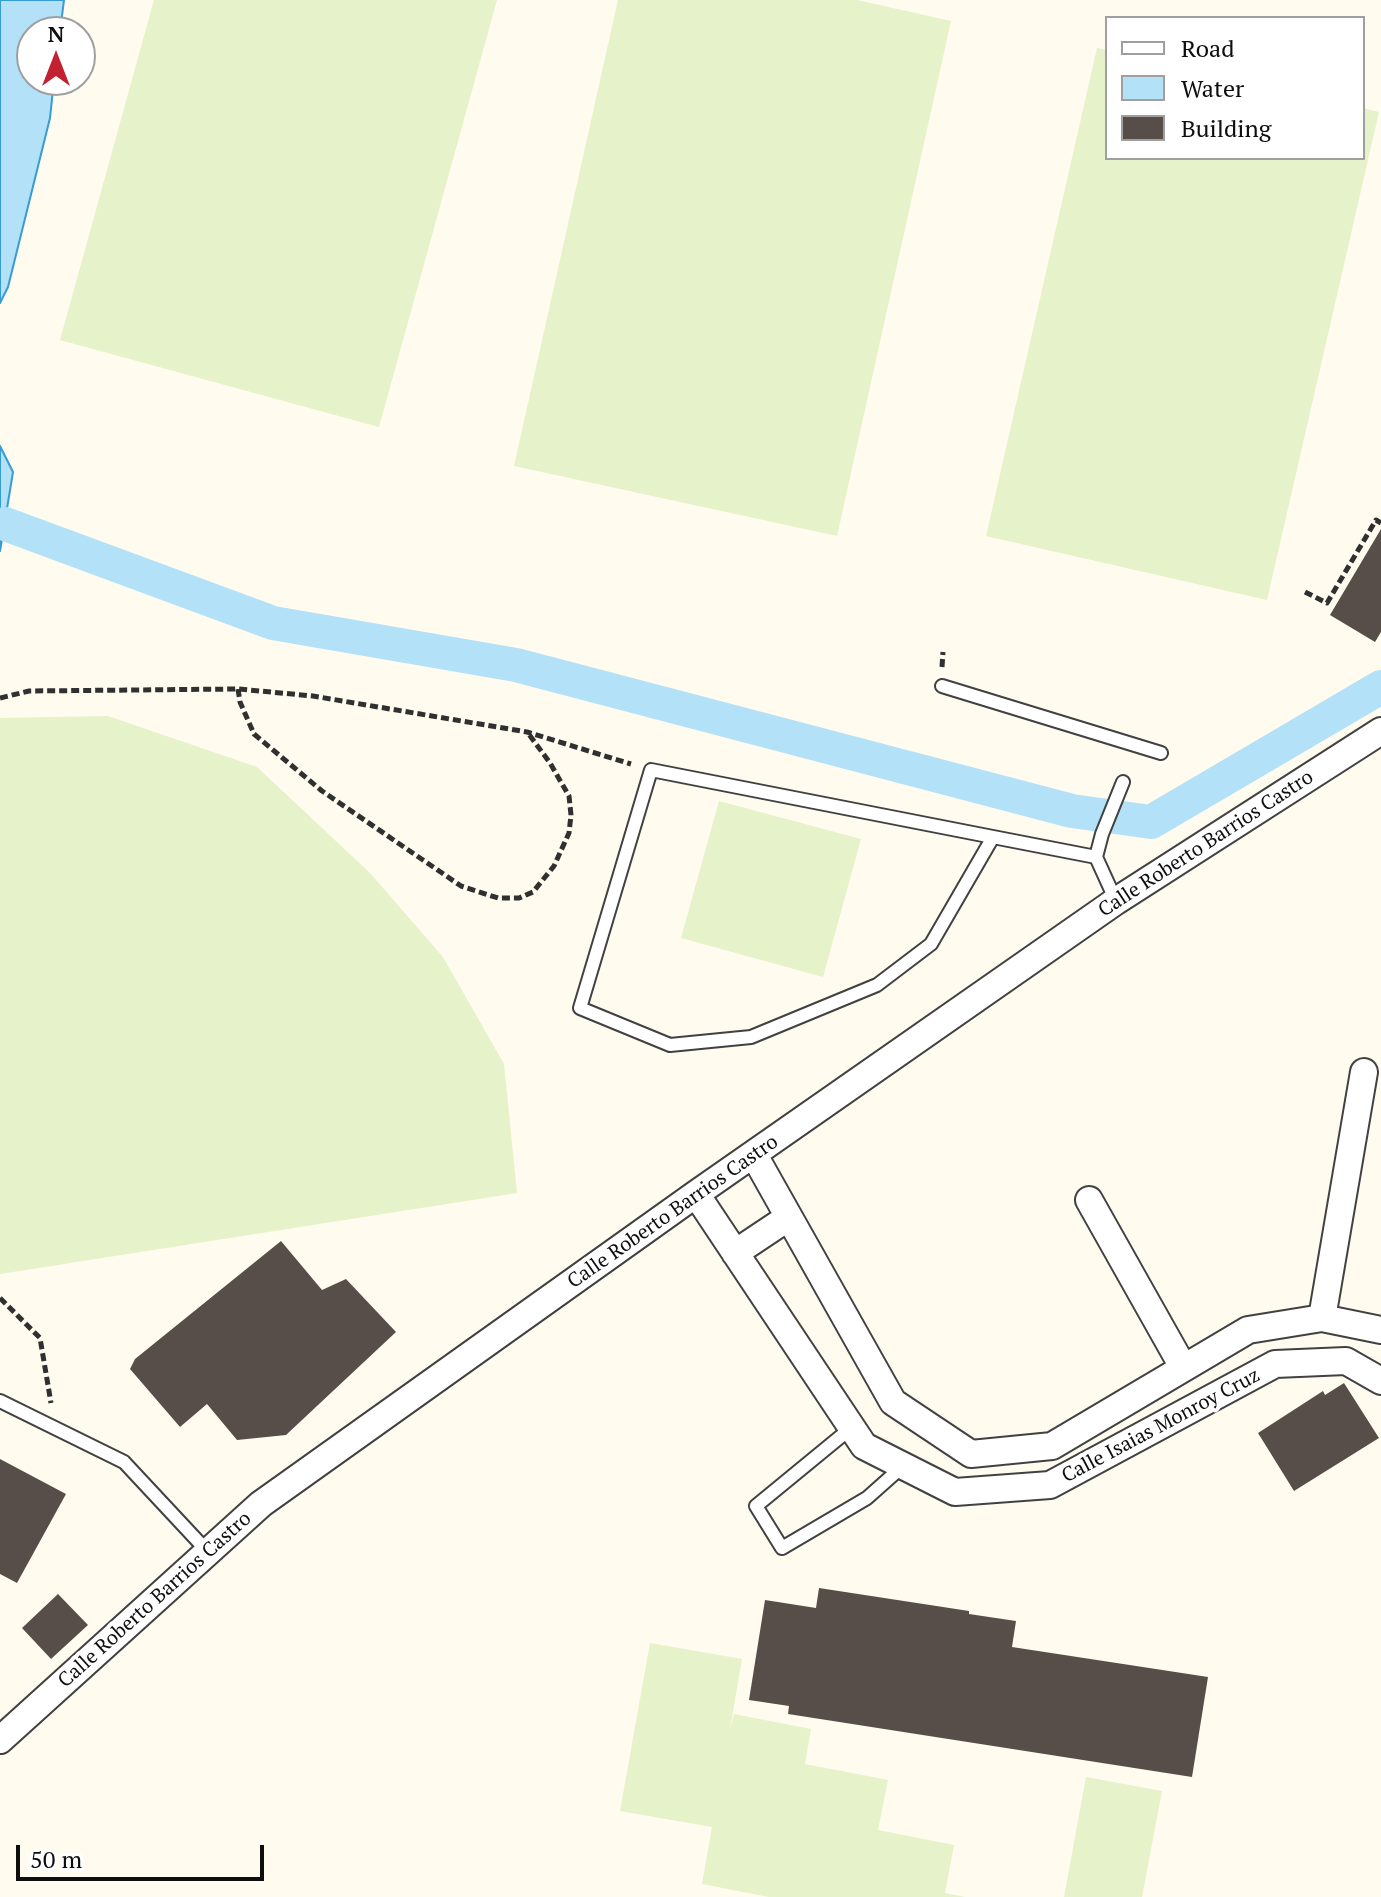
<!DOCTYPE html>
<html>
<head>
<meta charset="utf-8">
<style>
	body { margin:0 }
	#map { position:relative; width:1381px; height:1897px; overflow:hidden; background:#fffbef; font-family:"PT Serif",serif }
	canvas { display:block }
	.legend { position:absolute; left:1105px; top:16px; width:260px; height:144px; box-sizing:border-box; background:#fff; border:2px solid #9f9f9f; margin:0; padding:10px 14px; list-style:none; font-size:24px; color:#0e0e0e }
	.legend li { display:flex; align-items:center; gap:16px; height:40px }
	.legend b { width:40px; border:2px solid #9f9f9f }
	.north { position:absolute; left:16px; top:16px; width:80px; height:80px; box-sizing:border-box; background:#fff; border:2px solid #9f9f9f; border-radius:50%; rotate:0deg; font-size:22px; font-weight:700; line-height:32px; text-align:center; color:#0e0e0e }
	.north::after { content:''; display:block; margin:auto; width:28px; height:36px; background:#c32131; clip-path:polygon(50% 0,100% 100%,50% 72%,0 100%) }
	.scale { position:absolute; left:16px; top:1845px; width:248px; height:36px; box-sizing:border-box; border:4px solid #0e0e0e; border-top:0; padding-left:10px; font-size:24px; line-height:28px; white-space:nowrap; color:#0e0e0e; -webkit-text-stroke:6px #fff; paint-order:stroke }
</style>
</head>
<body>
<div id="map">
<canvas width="1381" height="1897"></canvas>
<ul class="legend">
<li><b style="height:10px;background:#fff"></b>Road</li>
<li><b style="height:22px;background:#b2e1f8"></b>Water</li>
<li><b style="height:22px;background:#574e4a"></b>Building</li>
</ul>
<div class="north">N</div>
<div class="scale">50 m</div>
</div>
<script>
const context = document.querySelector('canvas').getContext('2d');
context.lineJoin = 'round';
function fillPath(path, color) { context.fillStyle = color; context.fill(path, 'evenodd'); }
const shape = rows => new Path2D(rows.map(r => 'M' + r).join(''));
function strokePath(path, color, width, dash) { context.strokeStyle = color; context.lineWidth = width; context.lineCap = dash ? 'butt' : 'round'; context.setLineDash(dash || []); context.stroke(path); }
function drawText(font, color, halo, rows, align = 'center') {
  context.font = font + ' "PT Serif",serif'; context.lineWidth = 8; context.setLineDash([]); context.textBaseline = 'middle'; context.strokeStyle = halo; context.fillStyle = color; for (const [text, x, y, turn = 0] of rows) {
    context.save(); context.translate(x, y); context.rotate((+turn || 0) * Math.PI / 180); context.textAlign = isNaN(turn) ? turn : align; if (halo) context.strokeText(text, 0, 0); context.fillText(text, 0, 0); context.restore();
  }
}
fillPath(shape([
	[154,0,497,0,379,427,60,340],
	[618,0,857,0,951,21,837,536,514,466],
	[1097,48,1107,50,1107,158,1363,158,1363,108,1379,112,1267,600,986,536],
	[108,716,257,767,370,873,443,957,504,1064,517,1193,0,1274,0,718],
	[719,801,861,839,823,977,681,938],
	[650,1643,742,1659,730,1729,734,1714,811,1729,805,1764,888,1780,878,1830,954,1845,945,1893,965,1897,769,1897,702,1884,712,1827,620,1811],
	[1086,1777,1162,1791,1142,1897,1064,1897]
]), '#e6f2c9');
const water = shape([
	[0,0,64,0,60,32,32,32,32,80,54,80,50,118,8,287,0,303,0,0],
	[0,446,13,472,0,551,0,446]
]);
fillPath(water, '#b2e1f8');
strokePath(water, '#369cd1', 2);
strokePath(shape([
	[5,524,273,623,516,665,1072,811,1151,822,1381,687]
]), '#b2e1f8', 34);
fillPath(shape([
	[1381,529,1381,632,1375,642,1330,615],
	[281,1241,322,1290,346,1279,396,1332,286,1435,237,1440,207,1404,180,1427,130,1369,135,1359],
	[1344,1383,1379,1438,1294,1491,1258,1433,1323,1391,1325,1395],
	[0,1459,66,1494,17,1583,0,1574],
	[819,1588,969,1611,969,1614,1016,1621,1012,1647,1208,1677,1192,1777,788,1714,789,1706,749,1700,765,1600,816,1608],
	[58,1594,88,1625,51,1659,22,1628]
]), '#574e4a');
const service = shape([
	[942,686,1161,753],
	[993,837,931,944,877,985,751,1037,670,1045,580,1008,651,770,993,837,1096,857,1116,901],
	[1096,857,1102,834,1123,782],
	[0,1401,124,1462,208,1552],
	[851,1428,756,1506,782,1548,867,1498,903,1466]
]);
const minor = shape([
	[754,1155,893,1402,971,1454,1052,1446,1248,1330,1322,1318,1381,1330],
	[696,1194,864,1446,955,1492,1050,1485,1275,1364,1346,1361,1381,1381],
	[1089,1200,1183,1367],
	[735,1253,789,1217],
	[1322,1318,1364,1072],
	[0,1740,261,1504,696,1194,1116,901,1381,731]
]);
strokePath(service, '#414141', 16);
strokePath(minor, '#414141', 30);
strokePath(shape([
	[1305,592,1327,603,1376,520,1381,523],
	[942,667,943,652],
	[238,689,240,702,254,734,322,791,461,886,498,898,519,898,533,892,554,866,569,833,571,815,569,796,550,763,528,733],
	[0,698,29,691,238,689,313,696,527,732,631,764],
	[0,1298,40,1338,51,1403]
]), '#303030', 5, [8, 4]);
strokePath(service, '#fff', 12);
strokePath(minor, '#fff', 26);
drawText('20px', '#0e0e0e', '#fff', [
	["Calle Roberto Barrios Castro",1206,844,-33],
	["Calle Roberto Barrios Castro",673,1212,-35],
	["Calle Isaias Monroy Cruz",1161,1426,-28],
	["Calle Roberto Barrios Castro",155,1600,-42]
]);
</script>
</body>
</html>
